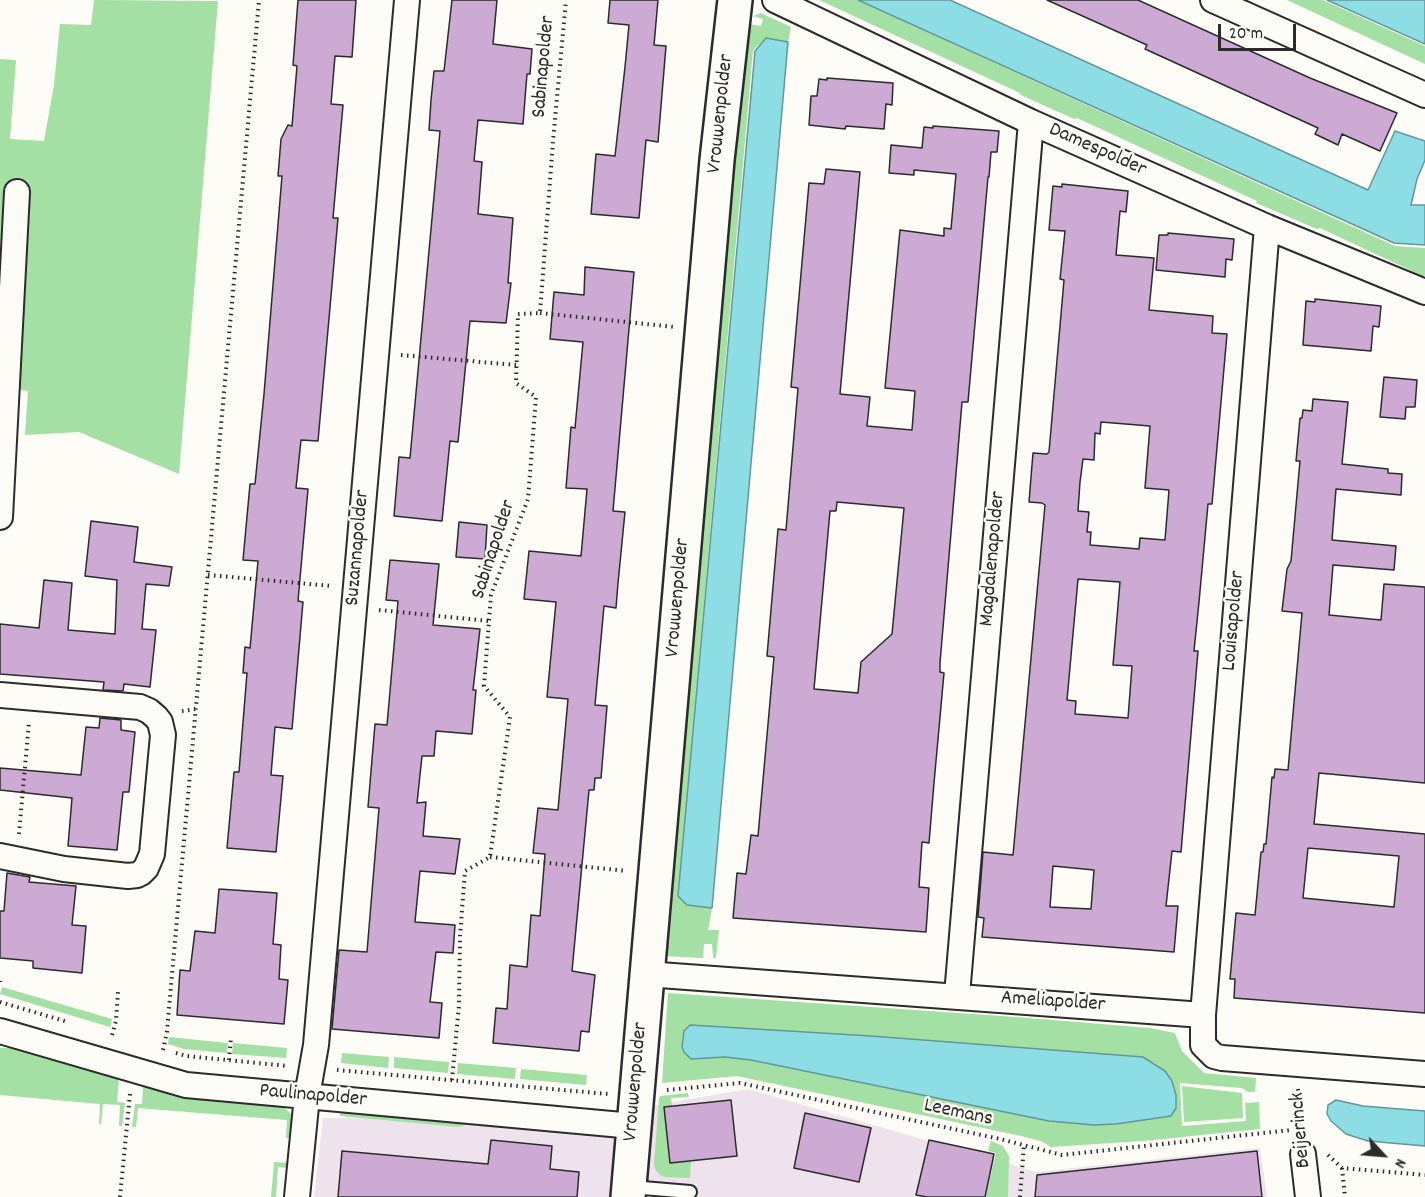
<!DOCTYPE html>
<html>
<head>
<meta charset="utf-8">
<style>
	body { margin:0 }
	#map { position:relative; width:1425px; height:1197px; overflow:hidden; background:#fdfcf7; font-family:Dekko,sans-serif }
	canvas { display:block }
	.north { position:absolute; left:1353px; top:1125px; width:60px; height:60px; -webkit-text-stroke:4px #fdfcf7; paint-order:stroke; rotate:116deg; font-size:16px; font-weight:700; line-height:24px; text-align:center; color:#2b2b2b }
	.north::after { content:''; display:block; margin:auto; width:21px; height:27px; background:#2b2b2b; clip-path:polygon(50% 0,100% 100%,50% 72%,0 100%) }
	.scale { position:absolute; left:1218px; top:24px; width:78px; height:27px; box-sizing:border-box; border:3px solid #2b2b2b; border-top:0; padding-left:8px; font-size:18px; line-height:21px; white-space:nowrap; color:#2b2b2b; -webkit-text-stroke:4px #fdfcf7; paint-order:stroke }
</style>
</head>
<body>
<div id="map">
<canvas width="1425" height="1197"></canvas>
<div class="north">N</div>
<div class="scale">20 m</div>
</div>
<script>
const context = document.querySelector('canvas').getContext('2d');
context.lineJoin = 'round';
function fillPath(path, color) { context.fillStyle = color; context.fill(path, 'evenodd'); }
const shape = rows => new Path2D(rows.map(r => 'M' + r).join(''));
function strokePath(path, color, width, dash) { context.strokeStyle = color; context.lineWidth = width; context.lineCap = dash ? 'butt' : 'round'; context.setLineDash(dash || []); context.stroke(path); }
function drawText(font, color, halo, rows, align = 'center') {
  context.font = font + ' Dekko,sans-serif'; context.lineWidth = 5; context.setLineDash([]); context.textBaseline = 'middle'; context.strokeStyle = halo; context.fillStyle = color; for (const [text, x, y, turn = 0] of rows) {
    context.save(); context.translate(x, y); context.rotate((+turn || 0) * Math.PI / 180); context.textAlign = isNaN(turn) ? turn : align; if (halo) context.strokeText(text, 0, 0); context.fillText(text, 0, 0); context.restore();
  }
}
fillPath(shape([
	[748,1089,1037,1172,1260,1148,1267,1197,314,1197,323,1118,574,1119]
]), '#eee3ec');
fillPath(shape([
	[94,0,218,1,179,474,79,432,25,435,28,391,0,388,0,59,16,60,10,139,44,141,54,85,60,24,91,25],
	[819,0,857,0,1395,246,1425,248,1425,275,1420,282,1407,283,1412,271,1320,228,1317,229,1256,203,1257,201,1077,118,1074,119,1021,95,1020,93],
	[1287,0,1323,0,1425,46,1425,64],
	[761,13,791,27,788,42,766,38,753,50,678,896,687,905,712,908,708,930,719,930,716,958,713,958,712,944,704,944,703,958,663,956,743,23,761,26,763,19,753,16],
	[2,987,112,1019,110,1027,0,994],
	[668,993,1016,1017,1150,1028,1175,1033,1182,1051,1204,1073,1256,1078,1255,1092,1248,1092,1242,1088,1180,1083,1182,1126,1246,1121,1245,1103,1259,1102,1260,1129,1143,1141,1051,1147,1041,1141,1021,1136,737,1076,662,1083],
	[690,1025,871,1036,1153,1062,1165,1071,1172,1081,1171,1116,1116,1124,1094,1125,1049,1121,766,1062,725,1057,699,1059,684,1052,682,1047,683,1035],
	[169,1037,228,1043,227,1053,184,1049,168,1044],
	[233,1043,287,1048,286,1058,232,1054],
	[0,1048,11,1048,119,1079,117,1102,125,1103,122,1126,119,1126,120,1105,103,1104,101,1124,99,1124,100,1104,0,1095],
	[342,1053,389,1057,388,1068,341,1063],
	[394,1057,449,1062,448,1073,394,1068],
	[458,1063,516,1068,515,1079,457,1074],
	[521,1069,587,1075,586,1085,520,1079],
	[1182,1086,1242,1093,1243,1118,1184,1122],
	[143,1087,184,1097,284,1107,291,1114,292,1119,290,1138,286,1138,287,1120,138,1108,136,1127,132,1127,135,1104,142,1104],
	[688,1093,689,1097,671,1098,672,1106,664,1107,691,1161,690,1178,665,1177,660,1175,655,1169,654,1163,659,1099,660,1096],
	[340,1111,467,1123,467,1124,459,1127,340,1116],
	[991,1141,1003,1146,1009,1156,1008,1197,986,1197,996,1153,988,1151],
	[274,1162,288,1163,288,1168,278,1167,276,1197,271,1197]
]), '#a4dfa4');
const water = shape([
	[858,0,950,0,1368,190,1395,131,1425,141,1425,160,1417,179,1411,205,1425,205,1425,245,1394,243,858,0],
	[1327,0,1425,0,1425,44,1327,0],
	[766,38,788,42,712,908,687,905,678,896,755,51,766,38],
	[690,1025,871,1036,1143,1057,1165,1071,1172,1081,1176,1095,1176,1108,1171,1116,1116,1124,1094,1125,1049,1121,751,1060,725,1057,691,1059,684,1052,682,1047,684,1031,690,1025],
	[1336,1100,1363,1106,1425,1111,1425,1146,1368,1141,1346,1134,1331,1121,1327,1114,1328,1105,1336,1100]
]);
fillPath(water, '#8cdee4');
strokePath(water, '#65969a', 1.5);
const building = shape([
	[298,0,356,0,352,57,335,56,331,104,343,105,333,218,338,218,318,441,301,440,296,488,308,489,298,601,303,602,292,729,275,727,271,775,283,776,276,852,227,848,234,772,239,772,247,673,243,673,245,647,250,648,258,561,243,560,250,484,255,484,264,394,282,176,278,176,281,139,288,125,292,126,297,66,293,65,298,0],
	[452,0,497,0,493,44,532,49,530,74,527,74,523,124,478,120,474,161,482,162,478,214,513,218,508,283,511,283,506,323,470,321,458,442,450,441,442,521,394,516,399,457,410,458,440,131,429,130,431,100,434,71,444,71,452,0],
	[610,0,658,0,654,45,666,46,658,142,646,140,639,218,591,214,596,154,615,156,625,67,629,25,608,23,610,0],
	[1047,0,1138,0,1310,78,1397,113,1380,151,1342,134,1338,145,1315,134,1318,128,1145,49,1147,45,1047,0],
	[827,78,893,83,892,105,886,104,884,129,846,126,845,129,809,125,811,96,817,96,819,79,827,80,827,78],
	[933,126,999,131,997,152,991,152,989,177,988,177,968,402,962,402,940,663,940,672,944,673,934,783,929,843,922,842,919,887,929,888,926,932,733,918,737,873,746,874,751,835,758,836,774,657,767,656,778,529,786,530,798,388,791,387,809,183,824,184,826,169,860,172,840,394,870,397,867,426,912,430,915,391,885,388,900,230,944,236,944,228,951,229,956,174,914,170,914,175,889,173,891,145,922,148,924,127,933,128,933,126],
	[837,502,904,508,892,634,861,662,858,693,814,689,830,511,836,511,837,502],
	[1062,184,1128,191,1126,212,1120,211,1116,255,1154,258,1149,310,1213,316,1212,333,1227,334,1212,504,1208,504,1199,602,1194,651,1198,651,1181,852,1172,851,1166,906,1178,906,1174,952,982,937,984,918,978,917,983,852,1013,855,1045,505,1042,503,1029,502,1031,477,1033,453,1047,454,1049,452,1064,280,1060,279,1065,231,1049,230,1053,186,1062,187,1062,184],
	[1101,422,1150,426,1145,488,1169,490,1165,540,1140,538,1139,549,1090,545,1091,532,1087,532,1089,512,1078,511,1080,482,1083,459,1094,460,1095,433,1100,434,1101,422],
	[1078,579,1120,582,1113,665,1132,666,1128,718,1075,714,1076,701,1067,700,1078,579],
	[1053,866,1094,870,1091,909,1050,907,1053,866],
	[1168,233,1234,239,1232,260,1226,259,1225,277,1156,270,1159,235,1168,235,1168,233],
	[585,267,634,272,613,511,625,512,618,583,616,608,604,606,595,705,607,706,601,778,595,778,594,790,589,790,572,971,595,975,589,1032,581,1031,579,1051,493,1043,496,1008,507,1009,510,965,527,967,531,915,540,916,545,854,533,853,538,808,558,810,568,699,547,697,556,602,524,599,529,551,581,556,587,489,566,488,571,427,575,428,583,342,550,339,554,292,584,295,585,267],
	[1315,299,1381,306,1379,327,1373,326,1371,351,1303,345,1306,301,1315,302,1315,299],
	[1384,377,1417,380,1415,407,1406,407,1405,419,1380,417,1384,377],
	[1313,399,1348,402,1342,464,1388,469,1388,473,1402,474,1401,495,1336,489,1332,540,1396,546,1394,570,1333,565,1329,615,1381,620,1384,584,1425,587,1425,783,1319,773,1314,824,1425,834,1425,1013,1234,998,1235,979,1230,979,1236,913,1255,915,1261,852,1263,852,1264,844,1266,844,1272,777,1274,778,1275,769,1288,770,1302,613,1282,611,1287,569,1291,561,1300,461,1296,461,1300,418,1302,418,1303,410,1312,411,1313,399],
	[1308,848,1399,856,1394,907,1303,898,1308,848],
	[91,521,138,527,134,562,172,567,169,586,146,584,142,629,156,630,150,687,124,684,123,691,103,690,104,682,0,674,0,624,39,628,44,580,72,583,68,630,115,634,117,580,85,576,91,521],
	[459,522,487,525,485,559,456,557,459,522],
	[390,560,439,564,433,625,480,629,473,690,476,690,472,734,436,731,434,756,422,756,417,803,426,802,423,836,460,839,455,874,420,871,415,922,455,925,453,953,436,952,430,1002,442,1003,439,1038,332,1029,339,950,367,952,379,808,368,807,375,724,387,725,398,601,386,600,390,560],
	[100,718,121,720,121,730,135,732,129,792,123,792,117,850,68,846,72,798,0,790,0,768,81,775,86,727,99,728,100,718],
	[7,873,30,877,29,882,76,886,72,925,86,926,82,973,33,968,33,961,0,958,0,911,4,911,7,873],
	[219,889,277,893,273,944,281,945,279,979,288,980,284,1024,177,1015,180,970,190,971,195,931,215,933,219,889],
	[731,1100,737,1156,670,1163,664,1107,731,1100],
	[805,1113,871,1128,859,1182,794,1168,805,1113],
	[491,1140,552,1146,550,1169,579,1172,577,1197,338,1197,342,1151,488,1164,491,1140],
	[929,1140,994,1154,985,1197,927,1197,916,1195,929,1140],
	[1257,1151,1262,1197,1035,1197,1037,1175,1257,1151]
]);
fillPath(building, '#ccaad4');
strokePath(building, '#2b2b2b', 1.5);
const lane = shape([
	[631,1187,690,1192]
]);
const street = shape([
	[775,0,1031,122,1267,227,1425,292],
	[1213,0,1425,95],
	[0,517,17,192],
	[0,695,140,707,149,711,156,717,160,722,163,735,152,854,146,868,141,873,137,875,128,876,64,869,0,856],
	[646,974,1203,1015,1203,1045,1214,1056,1222,1058,1425,1074],
	[957,995,1031,122],
	[1203,1015,1267,227],
	[0,1031,186,1085,633,1126],
	[1303,1154,1308,1197],
	[297,1197,307,1096,316,1045,407,0]
]);
const secondary = shape([
	[628,1197,717,160,735,0]
]);
strokePath(lane, '#2b2b2b', 16);
strokePath(street, '#2b2b2b', 28);
strokePath(secondary, '#2b2b2b', 38);
strokePath(shape([
	[540,313,675,327],
	[401,355,516,365],
	[208,575,332,586],
	[379,610,489,621],
	[182,711,196,709],
	[19,834,29,722],
	[490,857,627,871],
	[0,982,0,981],
	[0,1002,68,1022],
	[112,1035,116,1021,118,992],
	[163,1050,167,1031,259,0],
	[176,1053,187,1056,288,1066],
	[229,1060,231,1037],
	[337,1070,608,1094],
	[452,1080,459,1005,460,936,465,871,490,857,510,717,484,686,491,595,528,499,536,397,516,383,518,314,540,313,553,141,566,0],
	[1298,1089,1301,1130],
	[667,1090,740,1083,1000,1139,1062,1155,1291,1130],
	[1328,1155,1342,1168,1425,1175],
	[1342,1168,1345,1197],
	[120,1197,130,1094],
	[1020,1197,1024,1145]
]), '#2b2b2b', 4, [1.5, 4.5]);
strokePath(lane, '#fdfcf7', 12);
strokePath(street, '#fdfcf7', 24);
strokePath(secondary, '#fdfcf7', 33);
drawText('21px', '#2b2b2b', '#fdfcf7', [
	["Sabinapolder",545,67,-85],
	["Vrouwenpolder",722,114,-84],
	["Damespolder",1097,151,24],
	["Suzannapolder",359,548,-85],
	["Sabinapolder",495,550,-72],
	["Magdalenapolder",994,559,-85],
	["Vrouwenpolder",679,598,-85],
	["Louisapolder",1235,621,-85],
	["Ameliapolder",1053,1003,4],
	["Vrouwenpolder",637,1082,-85],
	["Paulinapolder",313,1097,5],
	["Leemans",958,1114,12],
	["Beijerinck",1302,1130,-95]
]);
</script>
</body>
</html>
